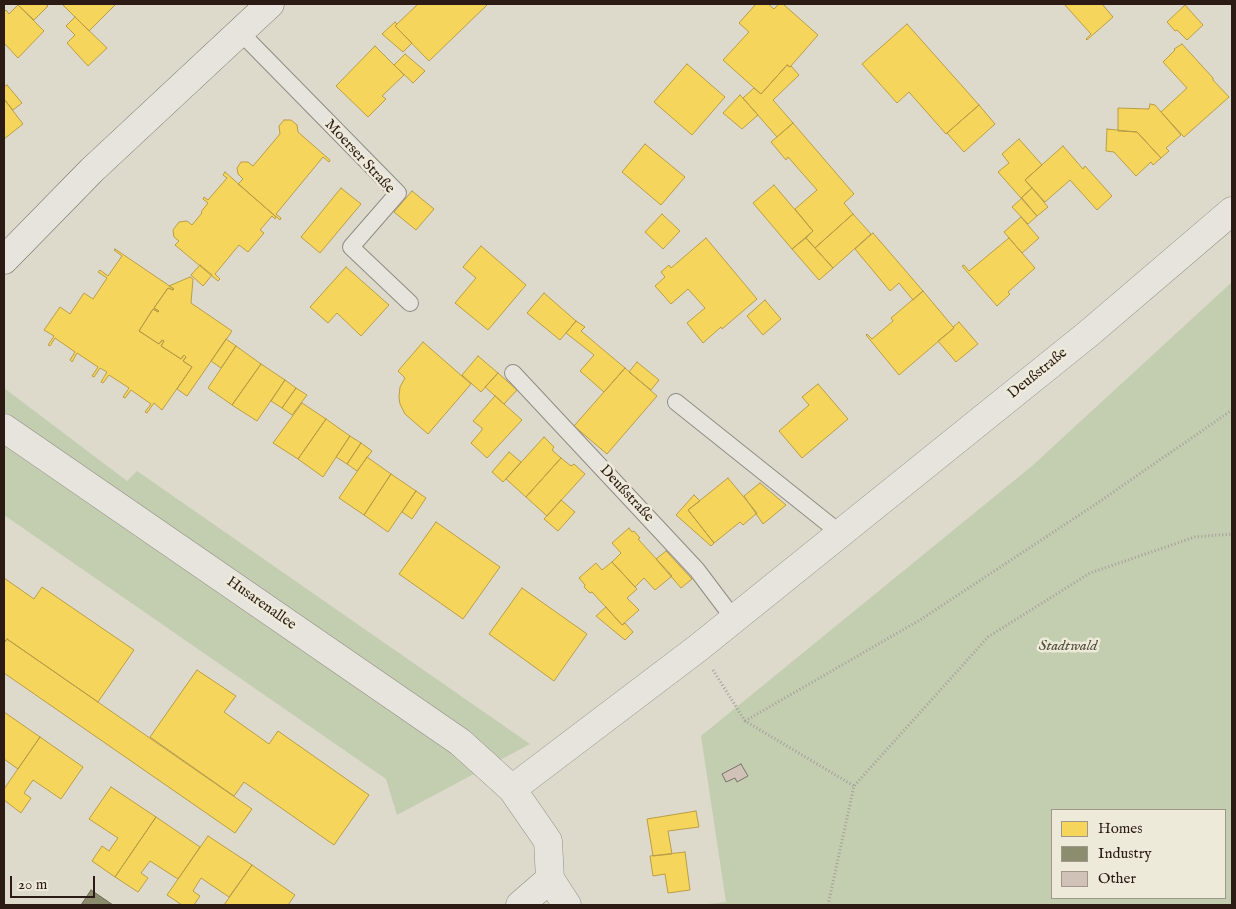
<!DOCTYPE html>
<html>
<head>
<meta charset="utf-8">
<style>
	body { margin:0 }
	#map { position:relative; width:1236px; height:909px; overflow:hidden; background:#dddacc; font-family:"IM FELL English",serif }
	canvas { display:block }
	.frame { position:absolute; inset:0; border:5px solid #2b1b14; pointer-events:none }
	.legend { position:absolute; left:1051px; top:809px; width:175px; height:90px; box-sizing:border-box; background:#eeead9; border:1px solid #a0978a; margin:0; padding:6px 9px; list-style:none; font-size:15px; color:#2b1b14 }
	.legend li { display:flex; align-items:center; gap:10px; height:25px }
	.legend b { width:25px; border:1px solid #a0978a }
	.scale { position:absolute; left:10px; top:876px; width:85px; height:22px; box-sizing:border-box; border:2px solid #2b1b14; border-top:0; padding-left:6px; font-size:15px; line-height:18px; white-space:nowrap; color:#2b1b14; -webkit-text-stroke:4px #eeead9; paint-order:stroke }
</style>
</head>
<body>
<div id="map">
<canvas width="1236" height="909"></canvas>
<div class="frame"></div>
<ul class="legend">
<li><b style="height:14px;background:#f6d55c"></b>Homes</li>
<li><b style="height:14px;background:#8c8c6e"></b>Industry</li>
<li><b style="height:14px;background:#d1c2b8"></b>Other</li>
</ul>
<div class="scale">20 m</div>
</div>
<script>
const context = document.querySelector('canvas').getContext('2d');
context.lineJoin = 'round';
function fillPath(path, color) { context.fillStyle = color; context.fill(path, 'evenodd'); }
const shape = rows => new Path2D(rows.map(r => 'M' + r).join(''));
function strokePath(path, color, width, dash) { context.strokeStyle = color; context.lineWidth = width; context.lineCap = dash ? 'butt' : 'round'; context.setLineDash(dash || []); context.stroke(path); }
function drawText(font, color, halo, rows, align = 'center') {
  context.font = font + ' "IM FELL English",serif'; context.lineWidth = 5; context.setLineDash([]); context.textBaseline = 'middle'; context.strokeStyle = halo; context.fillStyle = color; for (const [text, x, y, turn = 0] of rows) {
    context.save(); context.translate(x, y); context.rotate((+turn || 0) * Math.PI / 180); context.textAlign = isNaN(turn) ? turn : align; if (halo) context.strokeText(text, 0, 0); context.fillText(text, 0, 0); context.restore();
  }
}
fillPath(shape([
	[1232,282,1232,905,699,905,726,902,701,736,1032,466],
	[1052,810,1225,810,1225,898,1052,898],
	[4,388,127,481,137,471,530,744,397,815,386,779,4,515]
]), '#c3cdb0');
const homes = shape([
	[17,4,45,4,48,6,34,20,17,4],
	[62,4,116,4,89,31,62,4],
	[418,4,486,4,487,5,429,61,395,26,418,4],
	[756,4,768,4,774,9,779,4,783,4,818,35,790,67,787,65,761,94,723,60,749,32,739,23,756,4],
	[1064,4,1102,4,1113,17,1087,40,1086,39,1091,34,1064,4],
	[18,5,44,31,18,58,4,43,4,12,6,10,9,14,18,5],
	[1185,5,1203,25,1187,40,1177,30,1175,31,1167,22,1185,5],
	[75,17,107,48,88,66,67,43,75,35,66,26,75,17],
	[395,22,397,24,395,26,412,43,403,52,382,34,395,22],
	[907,24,979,105,946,134,909,92,897,103,862,64,907,24],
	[1182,44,1213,78,1213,80,1229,97,1184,137,1161,112,1187,88,1163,62,1175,50,1174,49,1182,44],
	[375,46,404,75,382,96,386,99,368,117,336,86,375,46],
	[405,54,425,71,413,83,394,65,405,54],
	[687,64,725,97,692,135,654,102,687,64],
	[787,65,790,67,791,66,799,75,773,100,793,123,777,137,743,98,754,88,761,94,787,65],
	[7,85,22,103,13,110,4,99,4,87,7,85],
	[740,95,758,115,742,129,723,113,740,95],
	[4,99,23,124,4,139,4,99],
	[1150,104,1155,105,1181,135,1166,148,1169,151,1161,158,1137,132,1118,131,1118,108,1149,109,1150,104],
	[979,105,995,124,964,152,947,133,979,105],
	[284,120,291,120,297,125,298,132,330,160,329,162,323,157,276,214,281,218,280,220,238,184,243,179,238,174,237,168,241,162,248,162,253,166,280,134,279,126,284,120],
	[793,123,854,194,844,203,853,214,815,248,806,238,813,231,795,209,817,190,788,157,786,160,771,142,793,123],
	[1107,129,1137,132,1161,158,1153,165,1151,162,1136,176,1114,152,1106,151,1107,129],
	[1019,139,1042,165,1025,180,1032,188,1021,198,998,172,1009,163,1002,154,1019,139],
	[645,144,685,177,661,205,622,172,645,144],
	[1063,146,1083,169,1085,166,1112,196,1097,210,1070,180,1045,202,1025,180,1063,146],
	[225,172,276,217,275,219,272,216,260,230,264,233,248,252,239,245,215,274,220,279,218,281,175,245,179,241,174,237,173,230,179,222,187,221,192,225,202,213,201,212,208,203,203,199,204,197,208,200,227,178,223,175,225,172],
	[774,185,813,231,792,249,753,203,774,185],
	[341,188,361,204,320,253,301,237,341,188],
	[1032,188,1048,207,1037,216,1021,198,1032,188],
	[412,191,434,209,416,230,394,212,412,191],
	[1022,198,1037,216,1028,224,1012,207,1022,198],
	[662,214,680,231,663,249,645,232,662,214],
	[853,214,871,234,833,268,815,248,853,214],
	[1021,217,1039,238,1022,253,1004,232,1021,217],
	[873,233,923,291,913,300,899,283,890,291,855,249,873,233],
	[706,238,757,299,722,329,721,327,703,343,687,323,705,308,688,289,671,304,655,286,665,277,661,272,669,265,671,268,706,238],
	[806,238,833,268,819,280,792,249,806,238],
	[1009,238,1035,268,1008,292,1010,294,997,306,962,266,964,265,969,271,1009,238],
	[481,246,526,285,488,330,455,303,476,278,463,267,481,246],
	[115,249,174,289,173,290,168,288,154,308,159,311,158,312,153,309,139,331,159,344,162,340,164,341,161,346,181,359,184,355,186,357,183,361,192,367,162,410,154,403,147,413,145,412,151,404,131,390,125,398,123,397,129,388,109,375,103,383,101,382,107,372,100,368,94,377,92,376,98,367,77,353,72,362,70,360,75,352,55,338,50,346,48,345,54,336,44,330,60,307,70,314,84,293,93,299,107,278,98,272,100,270,108,276,122,256,114,250,115,249],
	[200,265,212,275,203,286,191,275,200,265],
	[346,267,389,305,361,336,337,313,328,323,310,307,346,267],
	[190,277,193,279,191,303,232,331,187,396,177,389,192,367,183,361,186,357,184,355,181,359,161,346,164,341,162,340,159,344,139,331,153,309,158,312,159,311,154,308,168,288,173,290,174,289,169,286,190,277],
	[923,291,954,328,899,375,866,335,867,334,872,339,893,321,891,318,923,291],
	[544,293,576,321,560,340,527,313,544,293],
	[765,300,781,319,763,335,747,316,765,300],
	[576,321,585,327,581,331,625,368,604,392,580,371,594,355,566,333,576,321],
	[959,322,978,344,956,362,938,341,954,328,953,327,959,322],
	[226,339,236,346,221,368,211,361,226,339],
	[423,342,471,384,428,434,405,414,400,404,399,397,400,387,405,378,398,371,423,342],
	[236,346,261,364,232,405,208,388,236,346],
	[478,356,498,373,481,392,462,375,478,356],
	[637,362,659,380,651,390,629,372,637,362],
	[261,364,285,380,257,421,232,405,261,364],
	[625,368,657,396,607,454,574,426,625,368],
	[498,373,517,390,504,404,485,387,498,373],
	[285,380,296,388,282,408,271,401,285,380],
	[818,384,848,419,802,458,779,431,809,405,802,397,818,384],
	[296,388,307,395,292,415,282,408,296,388],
	[495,396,522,420,487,458,471,443,482,430,482,428,473,421,495,396],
	[302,403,326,419,298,459,273,443,302,403],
	[326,419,350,436,323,477,298,459,326,419],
	[350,436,361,443,347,464,336,457,350,436],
	[544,437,554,447,552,450,561,458,526,497,506,479,544,437],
	[361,443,372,451,357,471,347,464,361,443],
	[509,452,521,462,503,482,492,472,509,452],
	[367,457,391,474,364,515,339,498,367,457],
	[561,458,571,466,574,464,585,474,547,516,526,497,561,458],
	[391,474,416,491,388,532,364,515,391,474],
	[728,478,757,513,743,525,740,522,714,543,688,510,728,478],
	[760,483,786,505,763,524,744,496,760,483],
	[416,491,426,498,412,519,402,512,416,491],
	[694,495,700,501,688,510,714,543,711,546,676,515,694,495],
	[561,500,575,512,558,531,544,519,561,500],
	[436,522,500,567,463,619,399,574,436,522],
	[629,528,632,532,634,531,640,538,638,539,672,576,655,590,644,578,635,587,612,562,621,553,612,543,629,528],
	[666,551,692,579,681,588,656,559,666,551],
	[612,562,637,589,627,598,639,610,622,625,592,592,590,593,584,587,585,585,579,578,596,563,602,570,612,562],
	[4,578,34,599,42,587,134,650,98,702,7,639,4,643,4,578],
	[522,588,587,634,554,681,489,634,522,588],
	[606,607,622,625,625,623,633,632,625,640,596,616,606,607],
	[7,639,252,809,235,833,4,673,4,643,7,639],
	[197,670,236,696,224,712,269,744,278,731,369,795,334,845,244,782,234,796,150,737,197,670],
	[4,712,40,737,18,769,4,759,4,712],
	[40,737,83,767,61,799,33,780,24,793,31,798,21,813,4,800,4,789,40,737],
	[111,787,156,817,115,877,92,861,102,846,109,851,118,838,89,819,111,787],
	[696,811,699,827,668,831,672,854,653,856,647,819,696,811],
	[156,817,200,847,178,879,150,861,141,873,148,878,138,892,115,877,156,817],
	[208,836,252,865,229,897,201,878,193,891,200,896,194,905,182,905,167,895,208,836],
	[685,852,690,890,668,893,665,874,653,876,650,856,685,852],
	[252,865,295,895,288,905,224,905,252,865]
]);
fillPath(homes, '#f6d55c');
strokePath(homes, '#b99d46', 1);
const industry = shape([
	[91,890,113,905,81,905,91,890]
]);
fillPath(industry, '#8c8c6e');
strokePath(industry, '#6f6a53', 1);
const building = shape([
	[741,764,748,776,737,782,735,778,726,782,722,774,741,764]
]);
fillPath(building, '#d1c2b8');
strokePath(building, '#77736b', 1);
const lane = shape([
	[240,32,398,193,351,247,410,303],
	[513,373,697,570,734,619],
	[676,402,840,533]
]);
const street = shape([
	[4,428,460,742,512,789,548,841,550,879,567,905],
	[512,789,698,648,1088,334,1232,211],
	[520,905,550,879]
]);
const secondary = shape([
	[4,260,92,170,270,4]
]);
strokePath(lane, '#918c83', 18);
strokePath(street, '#918c83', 29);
strokePath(secondary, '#77736b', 29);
strokePath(shape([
	[713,670,745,721,854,786],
	[745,721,920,620,1096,504,1232,410],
	[828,905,854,786,988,637,1090,573,1195,537,1232,534]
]), '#a3a09a', 3, [1, 2.5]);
strokePath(lane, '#e6e4dd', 16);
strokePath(street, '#e6e4dd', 28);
strokePath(secondary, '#e6e4dd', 28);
drawText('15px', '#2b1b14', '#eeead9', [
	["Moerser Straße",359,157,47],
	["Deußstraße",1038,374,-39],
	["Deußstraße",626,494,47],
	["Husarenallee",261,604,35]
]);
drawText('italic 15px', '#524d3c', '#eeead9', [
	["Stadtwald",1068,647]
]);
</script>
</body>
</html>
